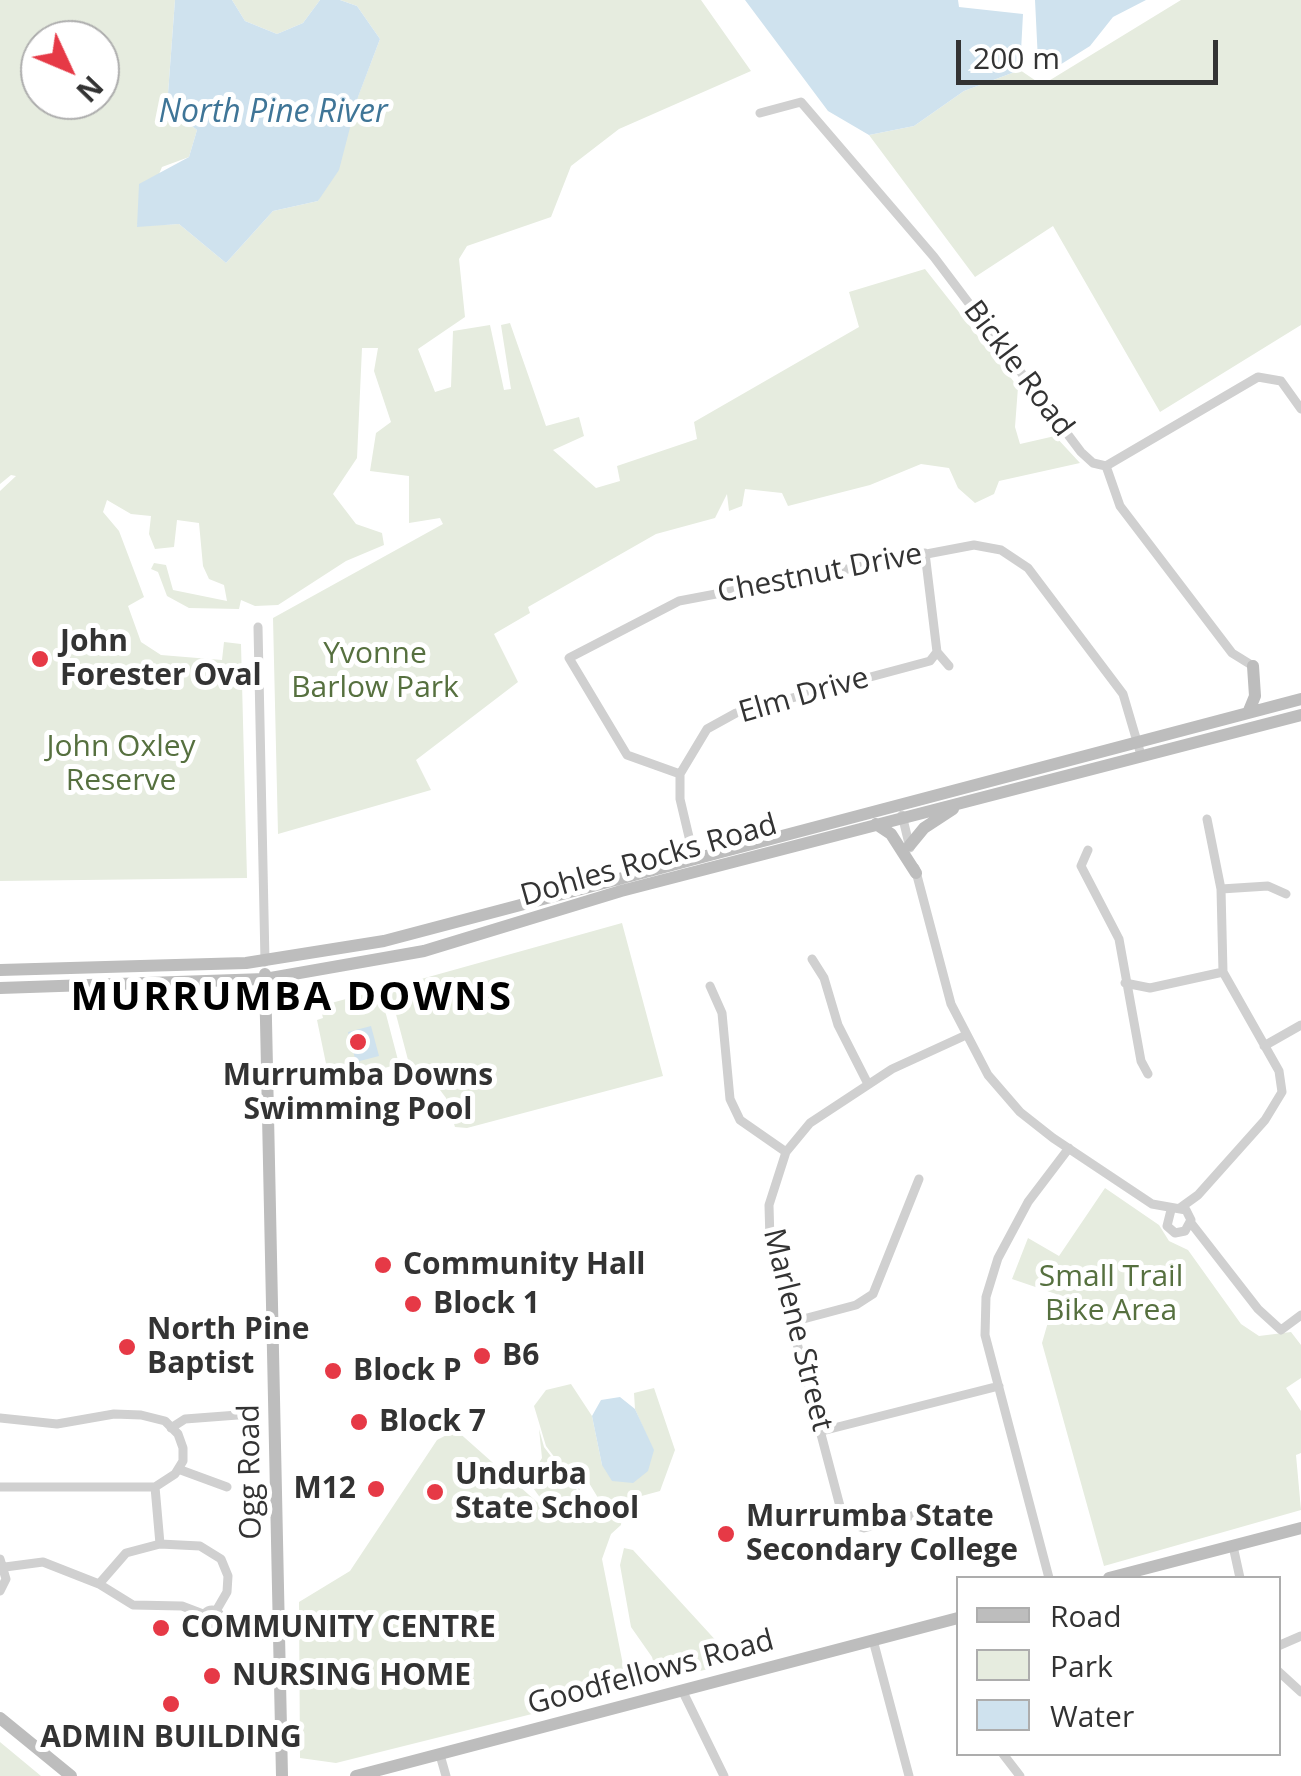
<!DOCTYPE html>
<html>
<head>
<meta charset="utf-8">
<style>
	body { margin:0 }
	#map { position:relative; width:1301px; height:1776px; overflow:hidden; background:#fff; font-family:"Open Sans",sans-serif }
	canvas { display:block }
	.legend { position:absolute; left:956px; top:1576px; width:325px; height:180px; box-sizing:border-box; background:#fff; border:2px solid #adadad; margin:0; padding:12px 18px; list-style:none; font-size:30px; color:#333 }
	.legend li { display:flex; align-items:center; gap:20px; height:50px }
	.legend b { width:50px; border:2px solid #adadad }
	.north { position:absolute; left:20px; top:20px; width:100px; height:100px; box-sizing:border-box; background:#fff; border:2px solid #adadad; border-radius:50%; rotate:134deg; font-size:28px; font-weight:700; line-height:40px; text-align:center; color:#333 }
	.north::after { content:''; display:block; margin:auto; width:35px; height:45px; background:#e63946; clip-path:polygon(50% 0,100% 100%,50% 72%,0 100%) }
	.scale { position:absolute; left:956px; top:40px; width:262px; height:45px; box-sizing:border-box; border:5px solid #333; border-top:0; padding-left:12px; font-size:30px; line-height:35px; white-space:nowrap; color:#333; -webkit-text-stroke:8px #fff; paint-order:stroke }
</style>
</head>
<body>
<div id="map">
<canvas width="1301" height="1776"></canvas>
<ul class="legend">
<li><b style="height:12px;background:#bdbdbd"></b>Road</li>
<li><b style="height:28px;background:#e6ecdf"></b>Park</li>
<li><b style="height:28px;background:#cfe2ee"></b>Water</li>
</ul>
<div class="north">N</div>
<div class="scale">200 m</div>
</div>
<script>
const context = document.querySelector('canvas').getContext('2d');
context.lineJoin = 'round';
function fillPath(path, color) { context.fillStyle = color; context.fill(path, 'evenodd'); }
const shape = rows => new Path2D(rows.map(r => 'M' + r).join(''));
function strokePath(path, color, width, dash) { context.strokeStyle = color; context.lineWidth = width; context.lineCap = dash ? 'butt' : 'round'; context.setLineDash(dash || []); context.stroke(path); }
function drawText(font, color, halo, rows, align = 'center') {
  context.font = font + ' "Open Sans",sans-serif'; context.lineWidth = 10; context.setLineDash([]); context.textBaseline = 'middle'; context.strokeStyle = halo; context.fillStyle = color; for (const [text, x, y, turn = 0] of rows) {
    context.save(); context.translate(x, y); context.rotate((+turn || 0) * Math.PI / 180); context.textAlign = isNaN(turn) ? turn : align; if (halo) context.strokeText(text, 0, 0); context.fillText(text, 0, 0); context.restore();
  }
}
fillPath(shape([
	[0,0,175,0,167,107,197,130,189,157,162,167,137,226,179,224,226,263,273,211,318,201,380,39,357,6,340,0,701,0,751,71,619,129,571,166,551,217,467,246,459,259,465,317,418,349,435,392,451,387,453,331,490,325,504,390,511,389,501,325,510,323,546,426,579,417,584,436,553,450,596,488,620,481,617,466,697,439,694,422,859,327,849,292,925,269,1018,387,1015,427,1020,444,1055,436,1080,463,999,481,994,494,975,503,958,488,949,468,921,464,870,485,788,506,782,493,745,489,742,506,729,511,727,494,715,518,656,534,528,607,530,613,494,634,518,682,416,760,431,790,278,834,273,618,443,524,440,518,409,523,409,476,370,471,376,433,391,422,374,371,378,348,362,348,357,458,333,494,356,524,382,533,384,545,346,561,278,605,255,606,241,600,239,609,189,608,167,596,158,572,151,569,154,563,166,565,173,590,227,601,224,585,209,579,203,566,199,523,177,520,174,547,155,549,149,534,151,516,131,514,107,500,103,512,119,531,144,597,128,606,141,642,161,655,222,660,224,642,241,644,247,878,0,881,0,491,16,476,11,475,0,484],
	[40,40,100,40,100,100,40,100],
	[232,0,320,0,303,23,277,34,245,21],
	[1181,0,1301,0,1301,325,1160,412,1053,226,975,277,869,135,914,126,964,91,1020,70,1042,85],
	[622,923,663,1076,467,1128,455,1127,446,1098,431,1078,412,1075,389,988],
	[372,992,374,1000,382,999,399,1064,330,1083,317,1020,323,1018,320,1006],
	[1105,1188,1159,1225,1169,1241,1188,1250,1241,1324,1259,1336,1291,1332,1301,1345,1301,1378,1286,1388,1301,1411,1301,1453,1296,1455,1301,1510,1104,1566,1042,1343,1056,1294,1012,1279,1028,1238,1059,1256],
	[571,1384,592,1416,602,1465,653,1450,635,1409,634,1393,654,1388,675,1450,660,1491,623,1501,621,1525,611,1534,602,1559,628,1690,336,1763,300,1758,299,1602,350,1571,437,1440,456,1430,555,1518,528,1481,542,1458,539,1429,544,1447,602,1523,609,1516,589,1483,579,1490,546,1446,534,1406,546,1390],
	[624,1548,633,1550,720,1645,721,1653,708,1669,659,1682,652,1657,631,1627,620,1565],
	[0,1742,41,1776,0,1776]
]), '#e6ecdf');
fillPath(shape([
	[175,0,232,0,245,21,277,34,303,23,320,0,340,0,357,6,380,39,358,97,339,170,318,201,273,211,226,263,179,224,137,227,139,184,189,157,197,130,167,107],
	[745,0,958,0,959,7,1023,14,1020,70,964,91,914,126,869,135,828,111],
	[1035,0,1146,0,1113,17,1090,46,1047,73,1038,61],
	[371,1026,379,1056,356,1062,348,1032],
	[620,1397,635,1409,654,1450,648,1471,633,1483,612,1481,602,1465,592,1416,601,1400]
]), '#cfe2ee');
strokePath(shape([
	[760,113,801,102,934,257,1081,452,1093,463,1106,466],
	[1106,466,1120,506,1232,653,1253,666],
	[1106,466,1258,377,1281,381,1301,409],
	[258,627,265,962],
	[937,652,949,666],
	[680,774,627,755,569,658,679,601,974,545,1001,550,1028,568,1123,694,1141,755],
	[902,815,910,848],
	[1088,850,1081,866,1119,939,1141,1061,1148,1074],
	[694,858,680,799,680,774,707,729,736,713,930,661,937,652,925,553],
	[915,868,951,1004,988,1075,1020,1112,1053,1138,1152,1204,1186,1210,1191,1220,1185,1231,1175,1233,1167,1226,1171,1210],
	[1221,889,1268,886,1286,894],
	[812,959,824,978,838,1025,868,1084],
	[1125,983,1150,988,1223,972],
	[710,986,722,1013,730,1099,740,1120,786,1152],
	[1264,1046,1301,1025],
	[1180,1208,1198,1195,1265,1120,1282,1092,1279,1071,1223,972,1221,889,1207,819],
	[1191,1223,1258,1309,1281,1330,1301,1315],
	[792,1322,856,1305,873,1294,919,1179],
	[0,1418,57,1424,114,1414,141,1415,165,1421,178,1434,183,1448,183,1461,175,1474,155,1487,0,1487],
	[171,1428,185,1419,251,1414],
	[822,1431,999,1386],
	[178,1469,227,1487],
	[155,1487,160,1544],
	[923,1513,864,1528,849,1524,841,1510,770,1241,769,1205,786,1152,810,1123,892,1069,964,1036],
	[1233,1546,1240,1578],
	[0,1559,6,1579,0,1591],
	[5,1567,43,1562,99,1584],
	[1049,1578,985,1335,986,1297,998,1258,1028,1202,1069,1148],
	'203 1619a9 9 0 1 1 18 0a9 9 0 1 1-18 0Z',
	[203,1614,182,1606,133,1605,99,1584,126,1553,160,1544,200,1546,221,1559,228,1576,227,1592,216,1611],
	[221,1621,279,1625],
	[873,1640,909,1776],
	[1278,1646,1301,1636],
	[1278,1671,1301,1692],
	[682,1690,724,1776],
	[1003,1754,1020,1776],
	[440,1755,446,1776]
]), '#d0d0d0', 9);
strokePath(shape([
	[1248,713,1255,696,1253,666],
	[876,824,891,834,916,873],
	[910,845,924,828,953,809],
	[0,970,246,963,384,941,1301,699],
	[265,974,282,1776],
	[0,988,265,979,424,951,621,891,1301,715],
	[1109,1578,1301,1528],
	[0,1718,71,1776],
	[356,1776,958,1618]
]), '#bdbdbd', 12);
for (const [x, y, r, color] of [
	[40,659,10,"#e63946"],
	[358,1042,10,"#e63946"],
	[383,1265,10,"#e63946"],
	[413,1304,10,"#e63946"],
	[127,1347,10,"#e63946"],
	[482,1356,10,"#e63946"],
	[333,1371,10,"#e63946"],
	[359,1422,10,"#e63946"],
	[376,1489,10,"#e63946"],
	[435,1492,10,"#e63946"],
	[726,1534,10,"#e63946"],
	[161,1628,10,"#e63946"],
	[212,1676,10,"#e63946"],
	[171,1704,10,"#e63946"]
]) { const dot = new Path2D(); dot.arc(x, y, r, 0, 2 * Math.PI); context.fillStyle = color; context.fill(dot); strokePath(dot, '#fff', 4); }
drawText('30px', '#333', '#fff', [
	["Bickle Road",1018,369,53],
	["Chestnut Drive",820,574,-11],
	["Elm Drive",804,696,-16],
	["Dohles Rocks Road",649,861,-16],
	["Marlene Street",797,1330,76],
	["Ogg Road",251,1472,-91],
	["Goodfellows Road",651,1673,-15]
]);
drawText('bold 30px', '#333', '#fff', [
	["John",60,642],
	["Forester Oval",60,676],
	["Murrumba Downs",358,1076,"center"],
	["Swimming Pool",358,1110,"center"],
	["Community Hall",403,1265],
	["Block 1",433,1304],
	["North Pine",147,1330],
	["Baptist",147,1364],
	["B6",502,1356],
	["Block P",353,1371],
	["Block 7",379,1422],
	["Undurba",455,1475],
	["State School",455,1509],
	["M12",356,1489,"right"],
	["Murrumba State",746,1517],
	["Secondary College",746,1551],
	["COMMUNITY CENTRE",181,1628],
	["NURSING HOME",232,1676],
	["ADMIN BUILDING",171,1738,"center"]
], 'left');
drawText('30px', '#56703f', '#fff', [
	["Yvonne",375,654],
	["Barlow Park",375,688],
	["John Oxley",121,747],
	["Reserve",121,781],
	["Small Trail",1111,1277],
	["Bike Area",1111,1311]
]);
drawText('italic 32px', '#3f7597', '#fff', [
	["North Pine River",273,113]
]);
context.letterSpacing = '2.5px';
drawText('bold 40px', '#000', '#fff', [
	["MURRUMBA DOWNS",292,999]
]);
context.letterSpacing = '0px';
</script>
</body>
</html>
